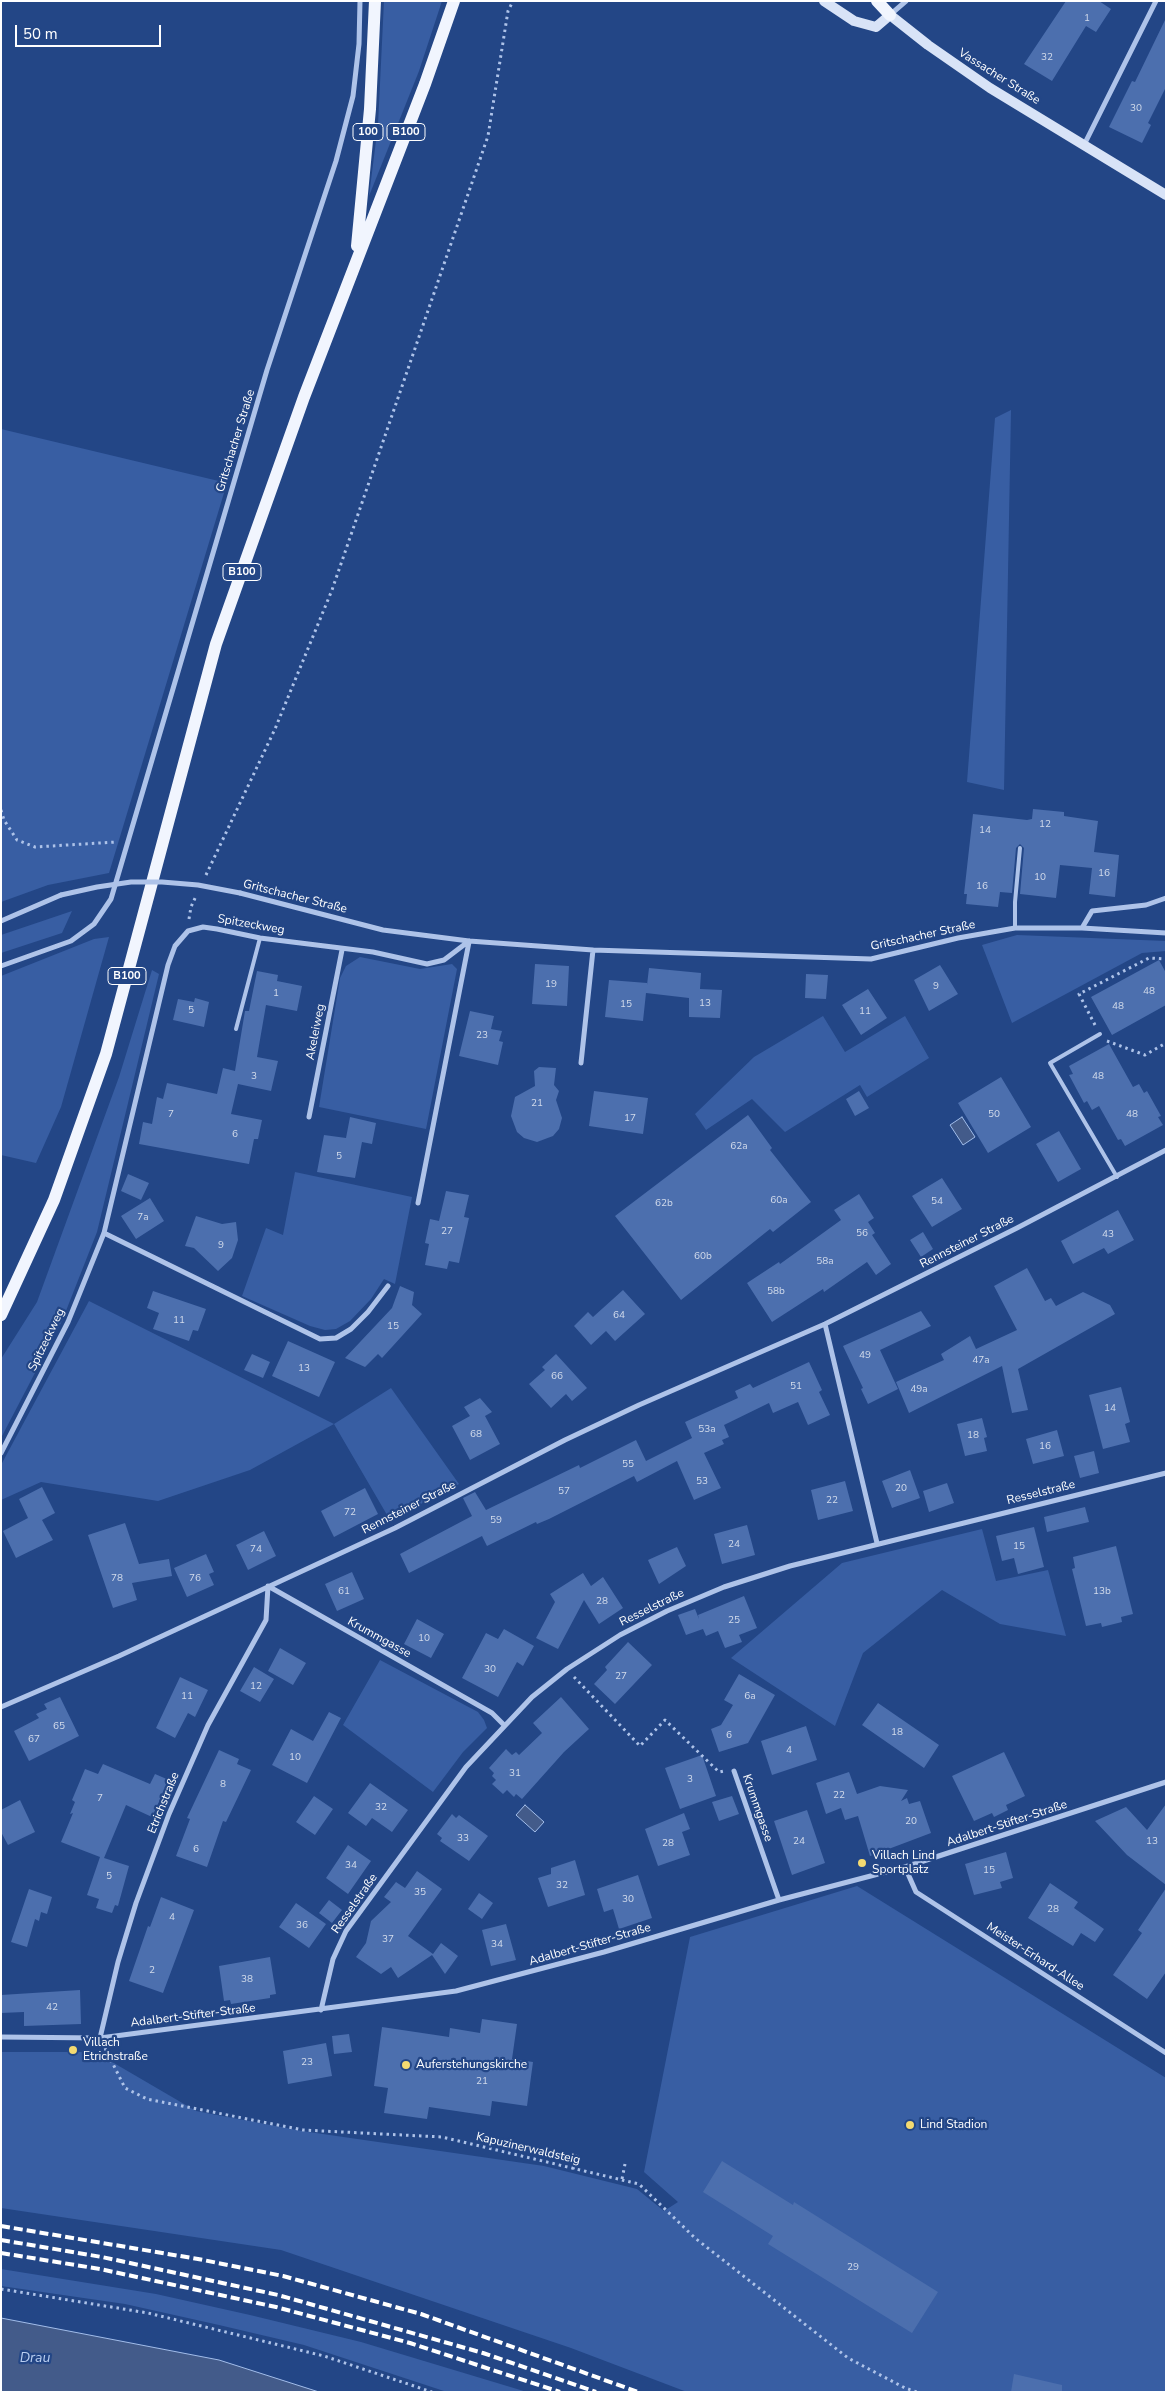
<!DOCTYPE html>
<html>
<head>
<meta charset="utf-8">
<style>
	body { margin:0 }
	#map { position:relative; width:1167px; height:2393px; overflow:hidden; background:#234686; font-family:"Nunito Sans",sans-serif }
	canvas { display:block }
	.frame { position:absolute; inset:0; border:2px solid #fff; pointer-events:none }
	.scale { position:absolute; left:15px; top:25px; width:146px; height:22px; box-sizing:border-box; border:2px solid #fff; border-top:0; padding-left:6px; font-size:15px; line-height:18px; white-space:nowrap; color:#fff; -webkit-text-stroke:4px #234686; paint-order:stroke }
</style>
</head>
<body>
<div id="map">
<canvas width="1167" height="2393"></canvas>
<div class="frame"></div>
<div class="scale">50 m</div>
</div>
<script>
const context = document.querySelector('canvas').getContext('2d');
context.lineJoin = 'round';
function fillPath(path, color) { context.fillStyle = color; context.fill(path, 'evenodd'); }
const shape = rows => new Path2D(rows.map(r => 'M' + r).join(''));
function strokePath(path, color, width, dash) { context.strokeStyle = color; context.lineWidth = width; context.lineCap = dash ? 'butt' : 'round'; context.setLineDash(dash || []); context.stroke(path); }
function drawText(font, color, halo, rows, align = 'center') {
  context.font = font + ' "Nunito Sans",sans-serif'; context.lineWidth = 4.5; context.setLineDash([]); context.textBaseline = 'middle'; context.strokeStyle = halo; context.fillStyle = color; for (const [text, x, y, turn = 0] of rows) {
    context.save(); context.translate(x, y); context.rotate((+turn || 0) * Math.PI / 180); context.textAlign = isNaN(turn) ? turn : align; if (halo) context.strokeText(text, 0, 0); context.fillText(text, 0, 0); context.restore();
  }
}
fillPath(shape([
	[384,1,442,1,419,71,369,196,378,125],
	[1011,410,1004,790,967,782,995,418],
	[1,429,227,483,109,873,48,885,1,902],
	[72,911,62,933,1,953,1,935],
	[1017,935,1166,941,1166,951,1142,953,1012,1023,982,945],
	[109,937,61,1107,36,1163,1,1155,1,976,94,939],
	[360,957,420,969,452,964,457,969,426,1129,319,1107,340,978,346,966],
	[152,970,159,974,97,1232,62,1321,1,1438,1,1359,37,1302,119,1077],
	[823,1016,845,1052,905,1016,929,1058,867,1097,860,1085,785,1132,752,1099,706,1130,695,1114,754,1057],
	[295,1172,412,1197,395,1284,384,1279,371,1299,350,1321,336,1329,325,1330,310,1326,242,1296,266,1228,283,1235],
	[89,1301,334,1424,391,1388,459,1484,390,1520,334,1424,250,1470,158,1501,41,1482,1,1500,1,1465],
	[982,1529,996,1581,1048,1570,1066,1636,1000,1624,942,1590,863,1653,835,1726,731,1658,842,1563],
	[380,1660,478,1712,484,1720,487,1728,463,1752,433,1792,343,1725],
	[857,1886,1166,2078,1166,2392,687,2392,571,2348,281,2250,1,2208,1,2052,95,2052,196,2111,302,2131,544,2166,637,2189,664,2211,678,2202,644,2172,690,1937],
	[1,2269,156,2294,250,2315,361,2342,527,2392,447,2392,304,2345,219,2325,125,2304,1,2286]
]), '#385ea3');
const water = shape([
	[962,1117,975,1137,963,1145,950,1125,962,1117],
	[525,1805,544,1822,535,1832,516,1815,525,1805],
	[1,2318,219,2360,319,2392,1,2392,1,2318]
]);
fillPath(water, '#435b8a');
strokePath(water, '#a2bdea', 1);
fillPath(shape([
	[1066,1,1099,1,1111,9,1096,32,1086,26,1052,81,1024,64],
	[1166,18,1166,87,1148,123,1151,125,1142,143,1109,127,1132,81,1135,82],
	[1033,809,1064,812,1064,816,1098,821,1094,852,1119,855,1115,897,1089,894,1092,868,1060,865,1056,898,1020,894,1024,848,1020,844,1016,848,1012,893,1000,892,998,907,966,904,967,894,964,894,973,814,1027,820,1032,819],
	[1159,960,1166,973,1166,1005,1112,1035,1091,997],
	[535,964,569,966,567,1006,532,1004],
	[940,965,958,994,929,1011,914,980],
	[649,968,701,973,700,989,722,990,720,1018,689,1017,689,998,646,993,643,1021,605,1017,609,980,647,983,647,985],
	[257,971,278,975,277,981,302,986,297,1011,266,1005,257,1057,278,1061,271,1091,238,1084,231,1114,262,1120,258,1139,254,1139,249,1164,139,1144,143,1122,152,1124,157,1097,163,1099,167,1083,217,1094,223,1068,235,1071,245,1011,249,1011],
	[806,974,828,975,826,999,805,998],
	[868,989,887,1018,861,1035,842,1005],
	[195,998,209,1002,204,1027,173,1020,178,999,194,1002],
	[470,1011,494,1016,491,1029,502,1031,499,1041,503,1042,498,1065,459,1056],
	[1109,1044,1133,1087,1139,1084,1144,1093,1147,1091,1161,1116,1158,1117,1163,1125,1125,1146,1121,1139,1118,1140,1099,1106,1092,1110,1087,1101,1084,1103,1069,1075,1073,1074,1069,1066],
	[539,1067,556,1068,554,1085,559,1091,556,1100,562,1118,559,1129,553,1136,537,1142,524,1138,517,1132,511,1116,515,1097,535,1086,534,1071],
	[1001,1077,1031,1127,988,1153,958,1103],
	[594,1091,648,1098,643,1134,589,1126],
	[859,1091,869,1108,855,1116,846,1099],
	[748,1115,772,1148,770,1150,811,1202,773,1232,770,1229,681,1300,615,1216],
	[350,1117,376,1123,372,1144,362,1142,355,1178,317,1172,324,1135,346,1138],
	[1059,1131,1081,1169,1058,1182,1036,1144],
	[128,1174,149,1183,141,1200,121,1191],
	[942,1178,962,1209,932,1227,912,1196],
	[446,1191,469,1195,464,1217,469,1218,459,1263,449,1261,447,1269,425,1265,429,1244,425,1243,430,1219,439,1221],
	[859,1194,874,1218,868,1222,875,1233,872,1235,891,1264,876,1275,867,1262,824,1292,823,1289,772,1322,747,1283,779,1262,780,1264,841,1220,834,1210],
	[150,1198,164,1221,136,1239,121,1216],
	[1118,1210,1134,1240,1108,1254,1104,1248,1073,1264,1061,1241],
	[196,1216,222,1224,236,1222,238,1240,232,1258,218,1271,194,1248,185,1246],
	[923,1232,933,1249,921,1257,910,1240],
	[1027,1268,1045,1301,1051,1298,1056,1306,1083,1292,1110,1305,1115,1314,1018,1369,1028,1410,1012,1413,1002,1366,909,1413,896,1382,944,1360,941,1354,970,1336,976,1349,1017,1330,994,1286],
	[400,1286,414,1292,412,1305,422,1314,382,1358,378,1354,365,1367,345,1358,392,1308],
	[623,1290,645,1314,615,1341,606,1331,591,1345,574,1326,588,1312,593,1317],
	[153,1291,206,1309,198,1331,193,1330,189,1341,153,1329,159,1313,147,1308],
	[921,1311,931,1326,880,1350,898,1389,868,1404,861,1389,863,1388,843,1346],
	[288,1341,335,1362,319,1397,272,1376],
	[252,1354,270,1362,263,1378,244,1370],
	[556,1354,587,1388,572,1401,566,1394,551,1408,529,1384,545,1370,542,1367],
	[809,1362,822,1390,819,1392,830,1415,808,1425,798,1402,773,1413,769,1403,724,1425,729,1437,722,1440,724,1444,704,1453,721,1488,694,1500,677,1461,637,1482,634,1476,549,1519,537,1524,536,1522,487,1546,482,1536,409,1573,400,1554,472,1516,463,1498,475,1492,486,1510,579,1465,580,1468,636,1440,646,1461,692,1438,685,1422,738,1398,735,1391,750,1384,753,1388],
	[1121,1387,1130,1422,1125,1424,1130,1442,1103,1449,1089,1395],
	[480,1398,492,1412,485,1416,500,1444,470,1460,452,1426,470,1416,464,1407],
	[982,1418,987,1437,984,1438,987,1451,965,1456,957,1424],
	[1057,1430,1064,1456,1033,1464,1026,1439],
	[1094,1451,1099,1473,1080,1478,1074,1456],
	[910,1470,920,1498,892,1508,882,1481],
	[845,1481,853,1511,818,1520,811,1490],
	[947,1483,954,1503,929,1512,923,1491],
	[42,1487,55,1513,42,1520,53,1540,16,1558,3,1531,28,1518,19,1499],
	[365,1488,378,1514,334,1537,321,1511],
	[1085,1507,1089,1522,1047,1532,1044,1517],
	[125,1523,139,1564,169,1559,172,1576,132,1583,137,1600,113,1608,88,1535],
	[747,1525,755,1555,722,1564,714,1534],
	[1034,1527,1044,1567,1018,1574,1014,1558,1002,1561,996,1536],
	[264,1531,276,1556,248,1570,236,1545],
	[1116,1546,1133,1614,1121,1617,1122,1622,1102,1627,1101,1623,1086,1626,1072,1569,1075,1568,1073,1557],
	[677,1547,686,1566,659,1584,648,1560],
	[206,1554,214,1572,209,1574,214,1585,187,1597,174,1568],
	[352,1572,364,1599,337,1611,325,1584],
	[583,1573,591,1586,603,1577,623,1608,599,1624,584,1600,558,1649,536,1638,555,1602,550,1594],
	[744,1596,757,1628,739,1635,742,1642,725,1648,718,1631,706,1636,703,1629,686,1635,678,1615,695,1609,699,1619,698,1615],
	[417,1619,444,1634,431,1658,404,1644],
	[504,1629,534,1646,523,1666,517,1662,498,1697,462,1678,486,1633,498,1639],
	[628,1642,652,1665,615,1704,594,1684,607,1670,605,1667],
	[280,1648,306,1663,293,1685,268,1671],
	[254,1667,274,1679,260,1702,240,1691],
	[739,1674,775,1695,748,1743,719,1752,711,1729,721,1725,733,1705,724,1700],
	[180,1677,208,1690,195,1717,188,1713,175,1738,156,1728],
	[60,1697,79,1736,29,1761,14,1731,39,1718,36,1714,47,1709,44,1704],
	[561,1697,589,1729,564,1752,522,1799,516,1794,514,1797,507,1790,503,1794,492,1784,496,1780,492,1776,494,1773,489,1768,506,1749,512,1755,516,1752,519,1755,542,1733,533,1723],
	[878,1703,939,1745,924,1768,862,1725],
	[329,1712,341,1718,307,1783,272,1765,291,1729,313,1741],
	[806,1726,817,1760,772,1775,761,1741],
	[219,1750,239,1759,237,1764,251,1770,226,1822,223,1821,207,1867,176,1856,190,1819,187,1818],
	[1004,1752,1025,1796,1006,1805,1008,1810,994,1817,992,1813,974,1821,952,1776],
	[702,1755,716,1796,680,1809,665,1768],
	[103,1764,150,1784,155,1774,169,1780,152,1817,126,1805,104,1858,129,1866,118,1906,115,1905,112,1913,96,1908,99,1899,87,1895,100,1857,61,1842,73,1813,70,1814,75,1802,72,1800,85,1769,98,1774],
	[849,1772,857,1794,880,1786,908,1790,901,1801,907,1798,909,1804,920,1801,931,1833,870,1856,858,1816,845,1820,841,1808,826,1814,816,1783],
	[370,1783,408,1810,392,1832,372,1818,366,1826,348,1813],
	[314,1796,333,1809,315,1835,296,1822],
	[732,1796,739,1814,719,1821,712,1802],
	[20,1800,35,1832,8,1845,1,1832,1,1810],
	[1166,1804,1166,1885,1127,1855,1095,1821,1126,1807,1147,1830],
	[807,1810,825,1863,792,1875,774,1821],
	[684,1813,690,1829,682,1832,690,1855,658,1866,645,1829],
	[452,1814,456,1818,459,1815,488,1836,469,1861,440,1841,442,1838,437,1834],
	[348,1845,371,1861,348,1894,326,1878],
	[1006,1852,1013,1878,1000,1882,1002,1888,974,1895,965,1864],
	[575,1860,585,1895,548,1907,538,1878,551,1874,551,1868],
	[417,1871,442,1889,408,1936,433,1954,441,1943,458,1956,445,1974,432,1955,398,1978,391,1967,381,1974,356,1957,366,1943,371,1921,391,1902,384,1897,396,1882,405,1888],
	[638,1875,652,1918,619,1929,613,1909,604,1912,597,1889],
	[1050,1883,1078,1902,1074,1908,1104,1929,1095,1942,1081,1933,1073,1946,1028,1918],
	[1166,1888,1166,1972,1147,1999,1113,1975,1142,1933,1138,1930],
	[29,1889,52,1897,47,1914,41,1912,39,1921,35,1919,27,1947,11,1942],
	[479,1893,493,1903,482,1919,468,1909],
	[161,1897,194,1910,163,1993,129,1981,148,1926,150,1927],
	[329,1900,342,1910,332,1923,319,1913],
	[296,1903,326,1924,309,1948,279,1927],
	[506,1924,516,1960,491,1966,482,1930],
	[270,1957,276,1994,270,1995,270,1998,231,2004,230,2000,224,2001,219,1966],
	[80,1990,81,2024,24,2026,24,2012,1,2013,1,1995],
	[482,2019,517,2024,512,2059,533,2062,527,2106,492,2101,490,2116,429,2107,427,2119,384,2113,388,2088,374,2086,382,2027,449,2037,450,2028,480,2033],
	[349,2034,352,2052,334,2054,332,2036],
	[326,2043,332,2076,288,2084,283,2051],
	[722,2161,793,2205,794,2202,938,2292,912,2333,768,2244,773,2236,703,2192],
	[1014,2374,1062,2385,1062,2392,1011,2392]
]), '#4c6fae');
strokePath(shape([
	[1,810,4,820,17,840,35,847,116,842],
	[206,875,275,729,332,590,488,136,508,11,513,1],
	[189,919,191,907,196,896],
	[1095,1025,1079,994,1149,958,1166,959],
	[1107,1041,1145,1055,1166,1043],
	[574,1677,640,1746,665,1720,719,1772,724,1771],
	[105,2048,125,2088,147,2099,303,2130,442,2137,639,2184,695,2238,848,2358,905,2388,917,2392],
	[573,2169,577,2155],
	[622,2179,625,2164],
	[1,2289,148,2313,324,2356,432,2392]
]), '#aec3e9', 3, [2.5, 4]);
strokePath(shape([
	[1015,928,1015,902,1020,848],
	[236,1029,260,938],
	[1100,1034,1050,1063,1117,1177]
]), '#aec3e9', 4);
strokePath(shape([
	[891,14,906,1],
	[1084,145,1156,1],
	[240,893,383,930,469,941,593,950,871,959,958,938,1015,928,1082,928,1166,933],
	[1,921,61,895],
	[1082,928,1092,911,1146,905,1166,898],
	[1,966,71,941,94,924,111,899,267,370,336,161,353,96,359,44,360,1],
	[581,1063,593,950],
	[309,1117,342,950],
	[418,1203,469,942],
	[104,1233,320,1339,336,1338,351,1329,368,1312,388,1286],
	[825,1324,877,1543],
	[1,1453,68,1322,104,1233,168,965,175,946,188,931,203,927,217,929,260,938,373,952,427,964,444,960,469,941],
	[1,1707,119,1656,395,1528,565,1440,639,1405,825,1324,1017,1228,1166,1150],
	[734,1771,779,1900],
	[905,1867,916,1892,1166,2053],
	[321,2010,333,1959,346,1931,466,1767,532,1697,567,1669,620,1635,667,1611,724,1587,790,1566,1166,1473],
	[1,2037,100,2038,456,1991,604,1952,779,1900,905,1867,1166,1782],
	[100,2038,118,1962,136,1903,169,1814,208,1725,266,1620,268,1586,492,1713,504,1725]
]), '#aec3e9', 5);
strokePath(shape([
	[824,1,854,21,876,27,890,15,928,45,990,88,1166,195]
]), '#d8e3f7', 10);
strokePath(shape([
	[877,1,890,15],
	[357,246,370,109,375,1],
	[1,1315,54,1200,106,1054,216,644,304,397,425,84,454,1]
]), '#f1f5fe', 12);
strokePath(shape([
	[1,2226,198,2259,283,2276,421,2314,638,2392],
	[1,2240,102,2257,278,2295,483,2353,596,2392],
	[1,2253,100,2269,276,2307,410,2343,560,2392]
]), '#fff', 4, [9, 4]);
strokePath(shape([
	[61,895,97,887,131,882,162,882,198,885,240,893]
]), '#aec3e9', 5);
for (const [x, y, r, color] of [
	[862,1863,5,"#f4da71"],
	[73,2050,5,"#f4da71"],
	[406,2065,5,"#f4da71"],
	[910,2125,5,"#f4da71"]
]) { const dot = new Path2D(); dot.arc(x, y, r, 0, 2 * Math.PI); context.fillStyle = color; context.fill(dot); strokePath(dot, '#234686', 2); }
drawText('10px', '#d2dbeb', null, [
	["1",1087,19],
	["32",1047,58],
	["30",1136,109],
	["12",1045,825],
	["14",985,831],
	["16",1104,874],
	["10",1040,878],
	["16",982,887],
	["19",551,985],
	["9",936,987],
	["48",1149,992],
	["1",276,994],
	["13",705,1004],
	["15",626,1005],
	["48",1118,1007],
	["5",191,1011],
	["11",865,1012],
	["23",482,1036],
	["3",254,1077],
	["48",1098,1077],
	["21",537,1104],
	["7",171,1115],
	["50",994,1115],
	["48",1132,1115],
	["17",630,1119],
	["6",235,1135],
	["62a",739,1147],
	["5",339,1157],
	["60a",779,1201],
	["54",937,1202],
	["62b",664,1204],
	["7a",143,1218],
	["27",447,1232],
	["56",862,1234],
	["43",1108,1235],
	["9",221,1246],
	["60b",703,1257],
	["58a",825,1262],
	["58b",776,1292],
	["64",619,1316],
	["11",179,1321],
	["15",393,1327],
	["49",865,1356],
	["47a",981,1361],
	["13",304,1369],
	["66",557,1377],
	["51",796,1387],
	["49a",919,1390],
	["14",1110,1409],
	["53a",707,1430],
	["68",476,1435],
	["18",973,1436],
	["16",1045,1447],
	["55",628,1465],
	["53",702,1482],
	["20",901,1489],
	["57",564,1492],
	["22",832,1501],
	["72",350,1513],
	["59",496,1521],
	["24",734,1545],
	["15",1019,1547],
	["74",256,1550],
	["78",117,1579],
	["76",195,1579],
	["61",344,1592],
	["13b",1102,1592],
	["28",602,1602],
	["25",734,1621],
	["10",424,1639],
	["30",490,1670],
	["27",621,1677],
	["12",256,1687],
	["11",187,1697],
	["6a",750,1697],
	["65",59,1727],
	["18",897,1733],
	["6",729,1736],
	["67",34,1740],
	["4",789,1751],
	["10",295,1758],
	["31",515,1774],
	["3",690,1780],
	["8",223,1785],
	["22",839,1796],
	["7",100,1799],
	["32",381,1808],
	["20",911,1822],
	["33",463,1839],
	["24",799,1842],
	["13",1152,1842],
	["28",668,1844],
	["6",196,1850],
	["34",351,1866],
	["15",989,1871],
	["5",109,1877],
	["32",562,1886],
	["35",420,1893],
	["30",628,1900],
	["28",1053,1910],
	["4",172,1918],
	["36",302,1926],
	["37",388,1940],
	["34",497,1945],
	["2",152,1971],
	["38",247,1980],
	["42",52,2008],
	["23",307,2063],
	["21",482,2082],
	["29",853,2268]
]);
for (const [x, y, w] of [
	[368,132,30],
	[406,132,38],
	[242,572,38],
	[127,976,38]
]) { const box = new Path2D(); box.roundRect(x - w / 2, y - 8.5, w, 17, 4); context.fillStyle = '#234686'; context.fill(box); strokePath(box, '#fff', 1); }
drawText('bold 11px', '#fff', null, [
	["100",368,132],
	["B100",406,132],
	["B100",242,572],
	["B100",127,976]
]);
drawText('12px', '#fff', '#234686', [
	["Vassacher Straße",999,77,32],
	["Gritschacher Straße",236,441,-73],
	["Gritschacher Straße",295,897,14],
	["Spitzeckweg",251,925,10],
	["Gritschacher Straße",923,936,-12],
	["Akeleiweg",316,1032,-79],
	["Rennsteiner Straße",967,1242,-27],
	["Spitzeckweg",47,1340,-64],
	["Resselstraße",1041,1493,-14],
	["Rennsteiner Straße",409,1508,-27],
	["Resselstraße",652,1608,-26],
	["Krummgasse",379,1638,29],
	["Etrichstraße",164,1803,-68],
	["Krummgasse",757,1808,71],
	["Adalbert-Stifter-Straße",1007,1824,-18],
	["Resselstraße",355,1904,-55],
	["Adalbert-Stifter-Straße",590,1945,-16],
	["Meister-Erhard-Allee",1035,1957,33],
	["Adalbert-Stifter-Straße",193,2016,-7],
	["Kapuzinerwaldsteig",528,2149,13]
]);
drawText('12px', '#fff', '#234686', [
	["Villach Lind",872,1856],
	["Sportplatz",872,1870],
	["Villach",83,2043],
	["Etrichstraße",83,2057],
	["Auferstehungskirche",416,2065],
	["Lind Stadion",920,2125]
], 'left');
drawText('italic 14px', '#b9cef0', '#234686', [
	["Drau",35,2359]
]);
</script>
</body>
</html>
